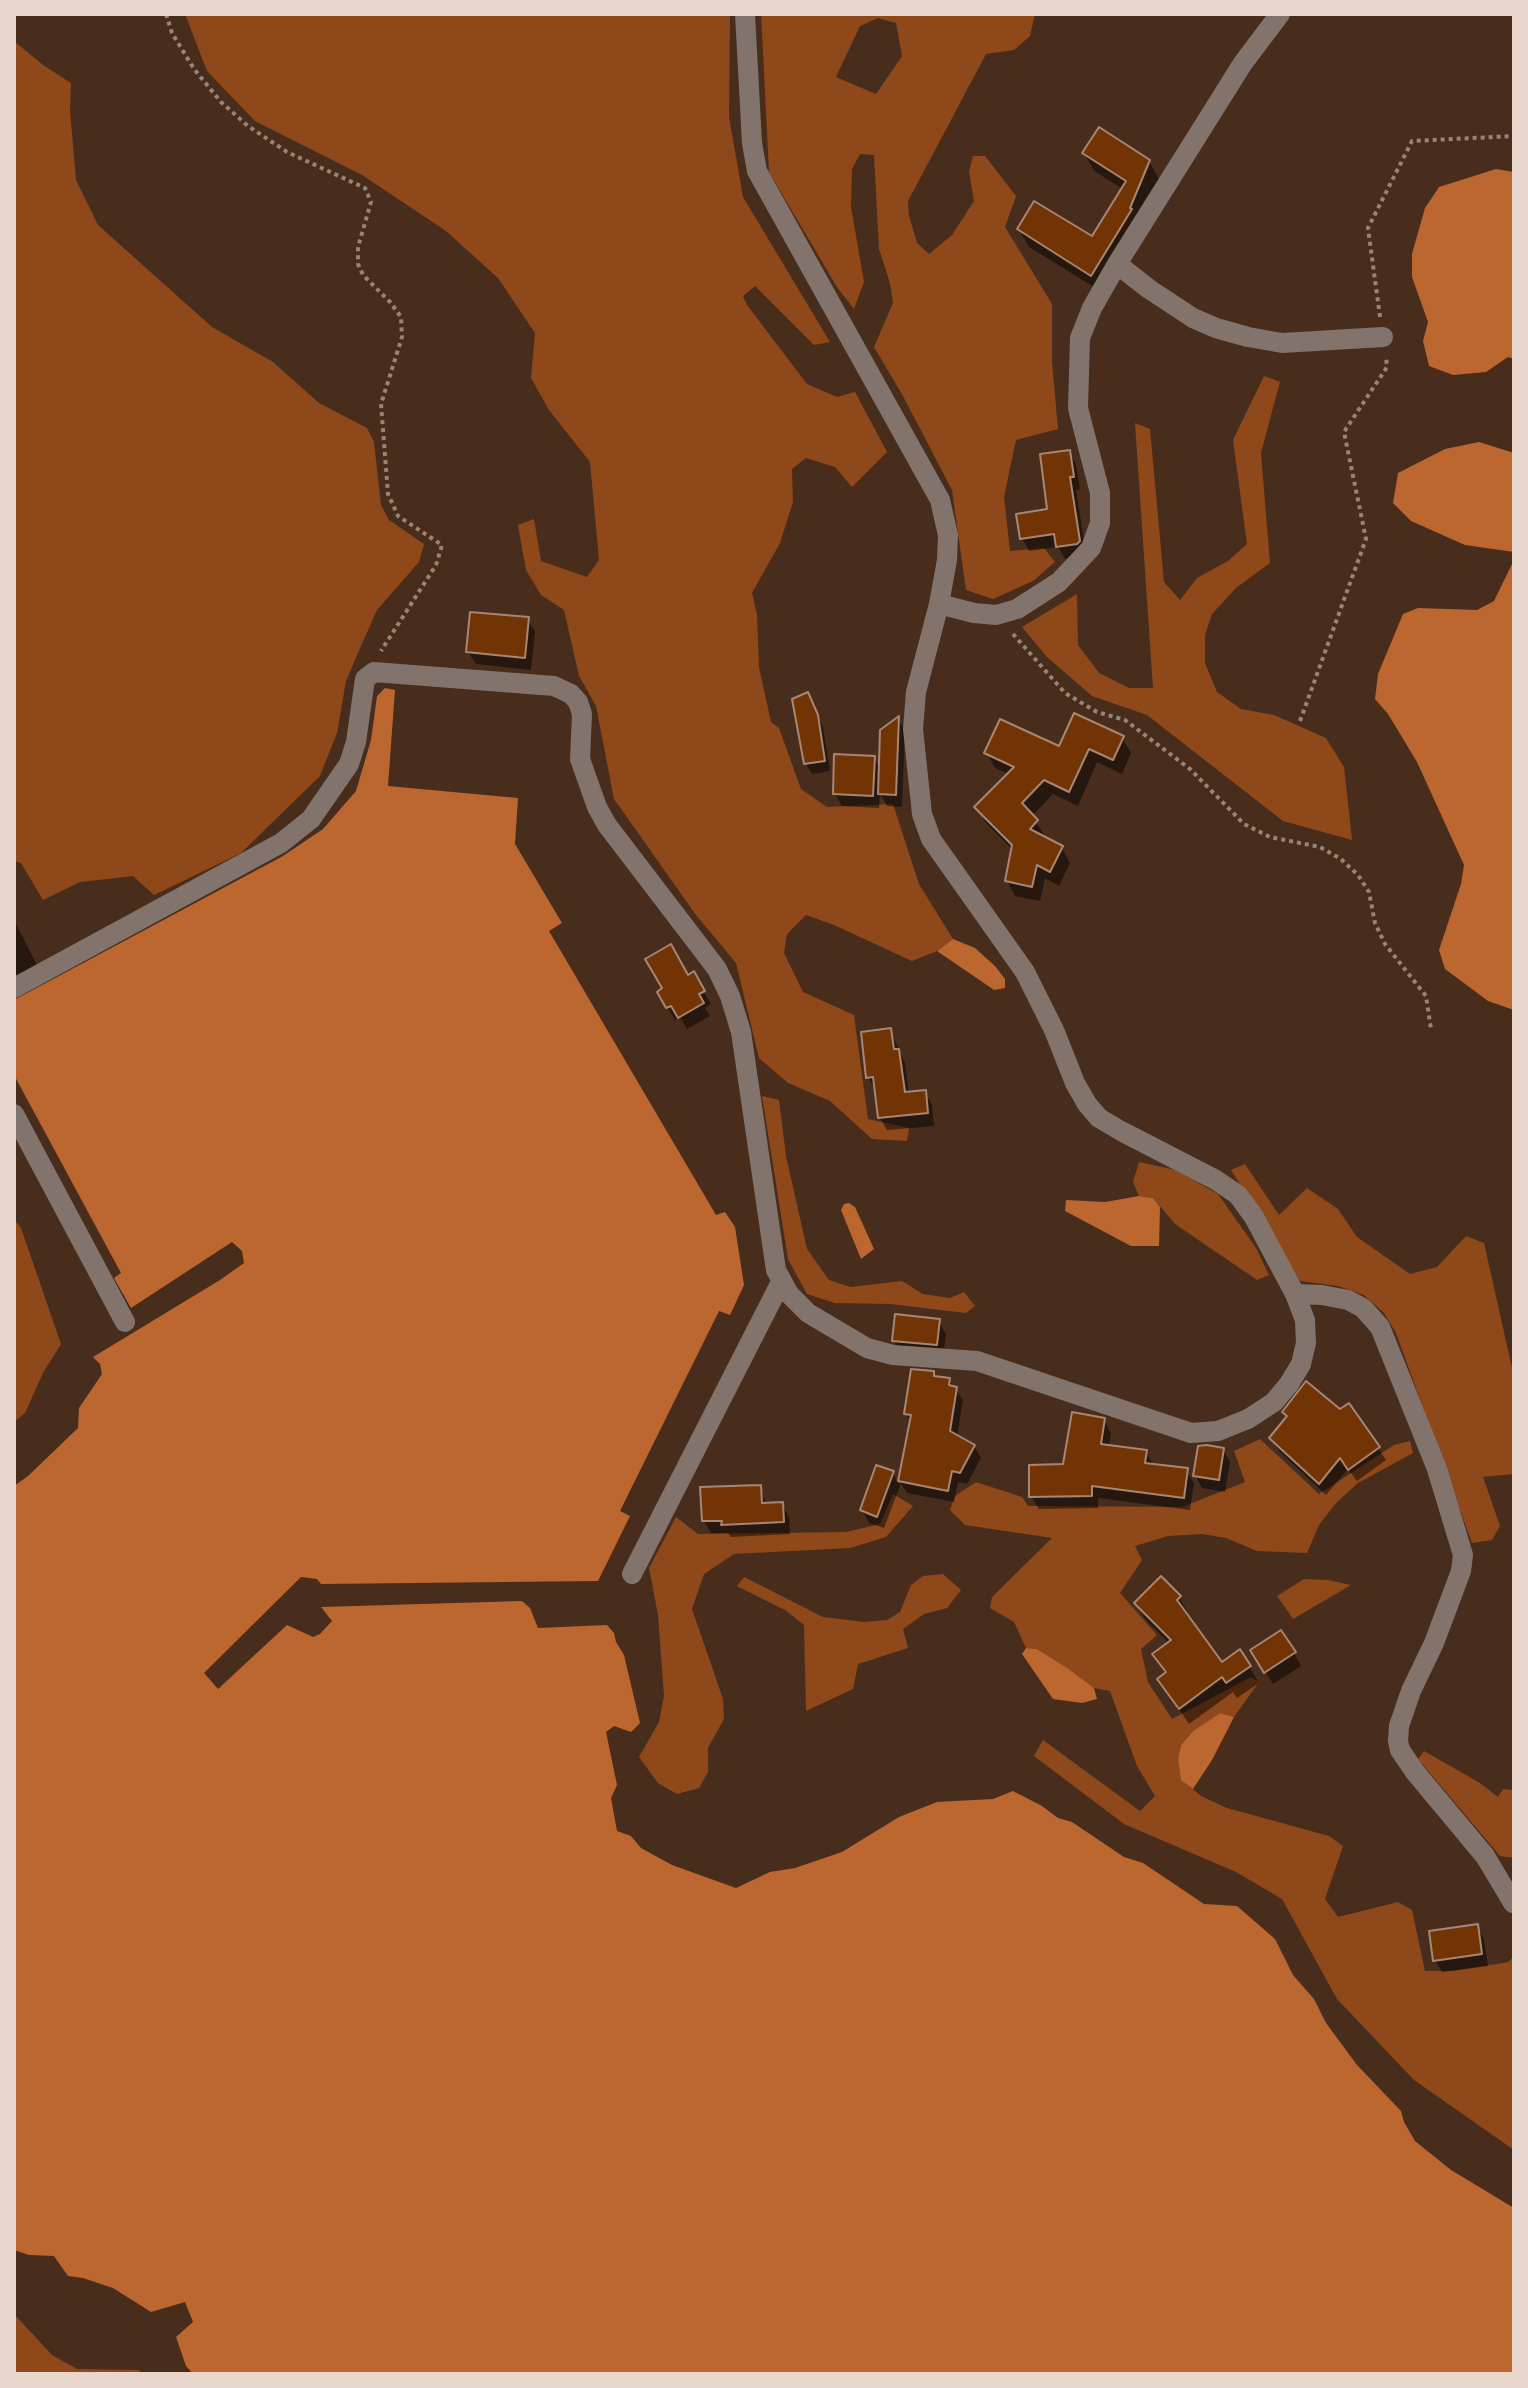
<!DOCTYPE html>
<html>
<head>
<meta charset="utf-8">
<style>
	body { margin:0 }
	#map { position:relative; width:1528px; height:2388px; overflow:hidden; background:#482d1d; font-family:"Fira Sans",sans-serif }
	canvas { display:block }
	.frame { position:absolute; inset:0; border:16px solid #e9d7cd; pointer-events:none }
</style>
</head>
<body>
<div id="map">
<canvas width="1528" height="2388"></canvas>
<div class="frame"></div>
</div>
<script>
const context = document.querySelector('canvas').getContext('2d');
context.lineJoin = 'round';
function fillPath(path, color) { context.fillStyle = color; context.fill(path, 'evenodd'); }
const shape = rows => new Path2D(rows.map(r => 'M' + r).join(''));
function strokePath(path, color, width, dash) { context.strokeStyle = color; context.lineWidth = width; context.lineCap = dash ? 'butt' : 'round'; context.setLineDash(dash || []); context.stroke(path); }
fillPath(shape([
	[185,14,717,14,730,16,729,117,743,197,830,342,814,345,755,286,743,296,747,305,807,384,837,397,855,392,887,452,852,487,835,467,806,458,792,469,793,502,780,543,752,593,757,615,759,667,771,722,779,728,801,789,827,807,893,804,919,884,953,939,937,951,912,961,834,925,806,915,787,934,784,953,803,992,854,1015,868,1119,909,1128,907,1141,872,1139,830,1101,788,1083,759,1058,736,963,696,915,614,799,596,706,579,676,564,610,541,595,526,570,518,525,534,519,541,561,587,577,599,560,590,462,549,410,531,378,535,333,498,278,446,231,362,175,255,121,207,71],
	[761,14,1035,14,1030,36,1014,50,986,54,908,201,909,216,917,243,929,254,952,235,974,201,969,172,973,156,985,156,1016,196,1005,227,1052,304,1052,362,1058,429,1016,440,1004,497,1010,551,1044,548,1055,562,1033,581,993,599,966,590,952,490,903,396,874,347,893,303,890,283,879,249,874,155,860,154,852,169,851,207,864,282,854,309,837,287,769,172],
	[878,18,896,23,902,56,876,94,836,77,860,26],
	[14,41,43,65,71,83,70,111,76,180,98,225,212,327,273,362,319,403,367,428,374,442,381,505,389,520,424,544,419,562,377,610,361,646,346,681,337,733,320,776,241,853,154,895,133,876,80,882,43,900,21,863,14,861],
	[1264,376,1280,382,1261,453,1270,563,1236,588,1212,614,1205,635,1205,663,1217,692,1241,709,1274,715,1326,738,1344,767,1352,840,1283,821,1147,715,1092,696,1047,657,1022,627,1077,594,1078,645,1099,673,1129,688,1153,688,1135,423,1150,429,1164,582,1180,600,1197,578,1228,561,1247,544,1233,440],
	[762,1096,779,1100,786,1156,807,1249,829,1280,850,1287,902,1281,923,1294,950,1298,964,1292,975,1306,966,1313,890,1304,835,1303,807,1294,788,1259],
	[1139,1162,1176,1170,1218,1194,1256,1248,1269,1275,1257,1280,1175,1224,1153,1198,1139,1196,1133,1182],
	[1245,1164,1279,1215,1307,1188,1338,1209,1357,1237,1410,1274,1437,1267,1466,1236,1484,1243,1514,1377,1514,1474,1483,1477,1500,1526,1492,1540,1472,1543,1396,1333,1384,1313,1364,1295,1338,1286,1300,1281,1231,1170],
	[14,1219,21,1228,61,1344,43,1373,25,1413,14,1422],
	[1260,1439,1319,1494,1394,1445,1410,1441,1413,1453,1358,1483,1336,1503,1319,1525,1307,1553,1257,1551,1226,1538,1202,1534,1168,1536,1135,1546,1142,1560,1120,1593,1157,1635,1141,1649,1148,1682,1172,1719,1251,1677,1259,1682,1234,1717,1220,1713,1193,1731,1181,1745,1178,1759,1182,1780,1201,1796,1227,1808,1329,1836,1343,1846,1325,1899,1338,1917,1398,1902,1412,1910,1425,1971,1452,1971,1509,1962,1514,1955,1514,2150,1414,2080,1337,1999,1282,1899,1236,1872,1124,1824,1034,1756,1043,1740,1140,1811,1155,1796,1137,1766,1110,1691,1094,1688,1037,1649,1026,1648,1014,1622,990,1608,992,1597,1052,1538,965,1525,950,1510,955,1496,976,1482,1022,1497,1028,1506,1182,1507,1245,1482,1234,1451],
	[893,1494,913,1506,886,1537,850,1548,734,1554,704,1574,692,1609,723,1699,724,1719,708,1748,708,1772,699,1788,677,1794,658,1783,639,1757,659,1722,664,1696,658,1615,649,1568,676,1517,698,1534,846,1532,880,1524],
	[943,1574,961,1590,947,1608,924,1614,903,1629,908,1648,858,1664,853,1689,806,1711,804,1625,785,1610,737,1586,744,1577,823,1617,864,1622,887,1620,900,1612,911,1585,923,1576],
	[1304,1579,1328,1580,1351,1585,1293,1619,1277,1596],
	[1424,1751,1480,1783,1498,1797,1503,1789,1514,1790,1514,1858,1500,1856,1418,1759],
	[14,2314,52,2355,77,2369,139,2370,141,2374,14,2374]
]), '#8f4819');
fillPath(shape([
	[1496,169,1514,172,1514,359,1508,357,1486,372,1453,375,1429,366,1423,341,1428,322,1412,277,1412,254,1425,208,1439,187],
	[1479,442,1514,453,1514,552,1465,545,1411,521,1393,503,1398,473,1445,449],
	[1514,560,1514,1010,1488,1001,1445,969,1439,950,1461,884,1464,865,1417,762,1388,714,1375,699,1378,674,1403,614,1418,608,1477,610,1494,601],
	[385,688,395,690,388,786,518,798,515,844,562,923,549,931,716,1215,725,1212,735,1227,744,1285,730,1315,719,1311,620,1511,630,1516,598,1581,321,1584,317,1579,301,1577,204,1673,218,1689,287,1625,313,1637,320,1634,332,1621,321,1607,522,1601,530,1608,538,1628,607,1625,614,1633,616,1642,624,1655,640,1723,631,1732,614,1726,606,1732,617,1785,611,1798,617,1831,631,1836,641,1848,672,1865,736,1888,770,1872,795,1868,842,1852,899,1817,937,1802,993,1799,1013,1791,1042,1806,1058,1818,1072,1822,1124,1857,1143,1863,1204,1904,1237,1906,1275,1939,1293,1975,1314,1999,1326,2023,1357,2065,1401,2111,1404,2122,1415,2141,1451,2170,1514,2208,1514,2374,193,2374,186,2366,176,2337,193,2322,185,2302,151,2312,113,2288,83,2278,68,2276,54,2256,29,2255,14,2250,14,1486,28,1476,78,1428,79,1408,102,1374,100,1364,93,1357,220,1280,244,1263,242,1251,232,1242,131,1308,114,1278,121,1273,14,1075,14,1000,283,856,323,829,356,791,371,740,377,696],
	[953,939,975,948,995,966,1005,979,1005,988,994,990,937,951],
	[1139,1196,1153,1198,1160,1207,1159,1246,1131,1246,1065,1211,1066,1200,1105,1202],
	[849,1203,855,1207,874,1249,861,1259,841,1210,844,1204],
	[1026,1648,1037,1649,1067,1668,1094,1688,1097,1699,1082,1703,1053,1699,1022,1654],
	[1220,1713,1234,1717,1212,1760,1193,1789,1181,1780,1178,1759,1181,1745,1193,1731]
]), '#bc6630');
fillPath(shape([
	[1084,153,1149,161,1159,179,1102,292,1029,247,1019,230,1092,239,1123,189,1094,171],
	[1069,452,1076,464,1080,489,1076,490,1086,554,1065,559,1058,547,1029,551,1022,538,1050,511],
	[527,619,535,631,531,670,476,664,468,652],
	[813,705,823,727,830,771,812,774,806,764],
	[898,719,905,731,902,807,887,806,880,793,879,808,842,806,835,794,874,758,881,770],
	[1122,738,1131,753,1122,774,1097,762,1078,806,1053,794,1032,816,1045,836,1043,838,1062,848,1070,863,1059,886,1045,878,1040,901,1015,896,1007,881,1013,850,985,822,977,807,1009,774,995,768,987,753,1060,748],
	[14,920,42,975,14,989],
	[693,974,711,1004,705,1008,710,1016,687,1029,680,1017,675,1020,659,992],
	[890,1030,905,1063,909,1094,925,1092,932,1105,934,1126,887,1130,880,1118,875,1089,868,1077],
	[938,1321,946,1334,943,1357,902,1353,894,1341],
	[933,1373,936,1378,949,1380,963,1400,957,1437,974,1446,981,1458,967,1484,958,1482,954,1502,907,1493,901,1483,884,1528,869,1523,862,1510,893,1473,899,1485,911,1423,906,1414],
	[1285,1412,1378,1448,1386,1460,1357,1481,1348,1469,1326,1495,1279,1451,1272,1439,1288,1418],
	[1104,1420,1111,1433,1109,1447,1146,1452,1154,1466,1186,1470,1194,1483,1190,1510,1098,1498,1098,1508,1039,1509,1031,1496,1064,1466],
	[1223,1450,1230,1462,1225,1492,1202,1488,1195,1475],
	[759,1487,767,1505,782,1504,789,1517,790,1534,731,1537,728,1533,711,1533,704,1521],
	[1179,1597,1188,1613,1186,1615,1222,1664,1240,1652,1259,1683,1237,1698,1233,1692,1189,1724,1159,1679,1167,1674,1155,1655,1170,1644,1145,1619,1136,1603],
	[1294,1653,1301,1666,1273,1684,1260,1663],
	[1477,1927,1484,1939,1488,1966,1442,1972,1435,1960]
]), '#0007');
const building = shape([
	[1099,127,1150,160,1130,208,1132,209,1091,276,1017,229,1034,201,1092,236,1126,181,1082,153,1099,127],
	[1070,450,1074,477,1070,477,1080,541,1077,544,1056,547,1054,534,1020,539,1016,514,1047,509,1040,454,1070,450],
	[470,612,529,617,525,658,466,652,470,612],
	[808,692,818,715,825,761,804,764,792,699,808,692],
	[1074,713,1124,736,1113,760,1089,749,1069,792,1044,780,1022,803,1038,820,1030,829,1063,846,1050,872,1037,865,1032,887,1005,881,1012,845,974,807,1014,767,984,753,1000,719,1059,746,1074,713],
	[899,716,896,795,878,794,880,730,899,716],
	[834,754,875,756,873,796,833,794,834,754],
	[671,944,688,975,694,971,705,991,699,994,704,1003,678,1018,671,1006,666,1008,657,992,662,988,645,959,671,944],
	[891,1028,894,1049,899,1049,905,1092,926,1090,928,1113,878,1118,873,1077,866,1078,861,1032,891,1028],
	[895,1314,940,1319,937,1345,892,1341,895,1314],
	[911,1369,934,1371,934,1376,950,1378,949,1385,957,1387,950,1431,975,1445,960,1473,952,1471,948,1491,898,1481,911,1415,904,1414,911,1369],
	[1306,1381,1340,1409,1349,1403,1380,1447,1348,1470,1340,1458,1319,1484,1269,1438,1287,1416,1282,1412,1306,1381],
	[1072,1412,1105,1418,1101,1444,1147,1450,1145,1463,1188,1468,1184,1498,1092,1486,1092,1496,1029,1497,1029,1465,1063,1464,1072,1412],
	[1207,1445,1224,1448,1219,1480,1193,1476,1198,1446,1207,1445],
	[876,1465,894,1471,877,1517,860,1510,876,1465],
	[761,1485,762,1503,783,1502,784,1522,721,1525,722,1521,702,1521,700,1487,761,1485],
	[1161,1576,1181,1596,1177,1600,1222,1662,1240,1649,1251,1666,1226,1683,1222,1677,1179,1709,1157,1679,1166,1672,1152,1654,1171,1640,1134,1603,1161,1576],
	[1281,1630,1296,1652,1264,1673,1250,1650,1281,1630],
	[1478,1924,1482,1954,1433,1961,1429,1931,1478,1924]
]);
fillPath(building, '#733405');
strokePath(building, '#a78674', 2);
strokePath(shape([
	[166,14,172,33,194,69,221,102,248,126,287,152,365,188,371,202,358,247,358,264,363,275,390,302,401,317,402,337,381,404,388,494,398,516,442,545,436,565,381,651],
	[1380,317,1368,228,1412,141,1514,136],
	[1013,634,1065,693,1097,712,1125,720,1190,769,1244,824,1270,837,1320,847,1341,859,1358,875,1369,892,1375,923,1385,944,1426,996,1431,1029],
	[1300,721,1366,539,1344,432,1387,367,1386,357]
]), '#9a8477', 4, [4, 4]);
strokePath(shape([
	[1117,264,1149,289,1193,318,1216,328,1248,337,1282,343,1383,337],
	[939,604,974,613,996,615,1017,609,1059,582,1091,548,1100,523,1100,493,1078,408,1080,338,1092,308,1117,264,1243,63,1280,14],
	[14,988,281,843,311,819,349,764,356,742,365,679,374,672,554,686,571,694,578,702,582,714,580,759,597,807,607,825,717,969,730,996,741,1032,776,1270,789,1294,808,1313,867,1348,893,1355,977,1361,1191,1433,1218,1431,1248,1419,1274,1402,1289,1384,1301,1364,1306,1343,1305,1320,1295,1294,1254,1217,1238,1195,1216,1180,1121,1131,1099,1118,1087,1104,1075,1083,1054,1030,1025,972,931,839,922,814,913,729,916,692,939,604,947,560,948,535,940,500,757,171,752,143,745,14],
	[14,1114,125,1322],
	[1295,1294,1322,1295,1348,1300,1363,1308,1380,1327,1437,1469,1463,1555,1461,1571,1434,1643,1411,1691,1399,1726,1398,1741,1400,1750,1415,1772,1485,1856,1513,1903],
	[632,1574,781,1282]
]), '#82746c', 20);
</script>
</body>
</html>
